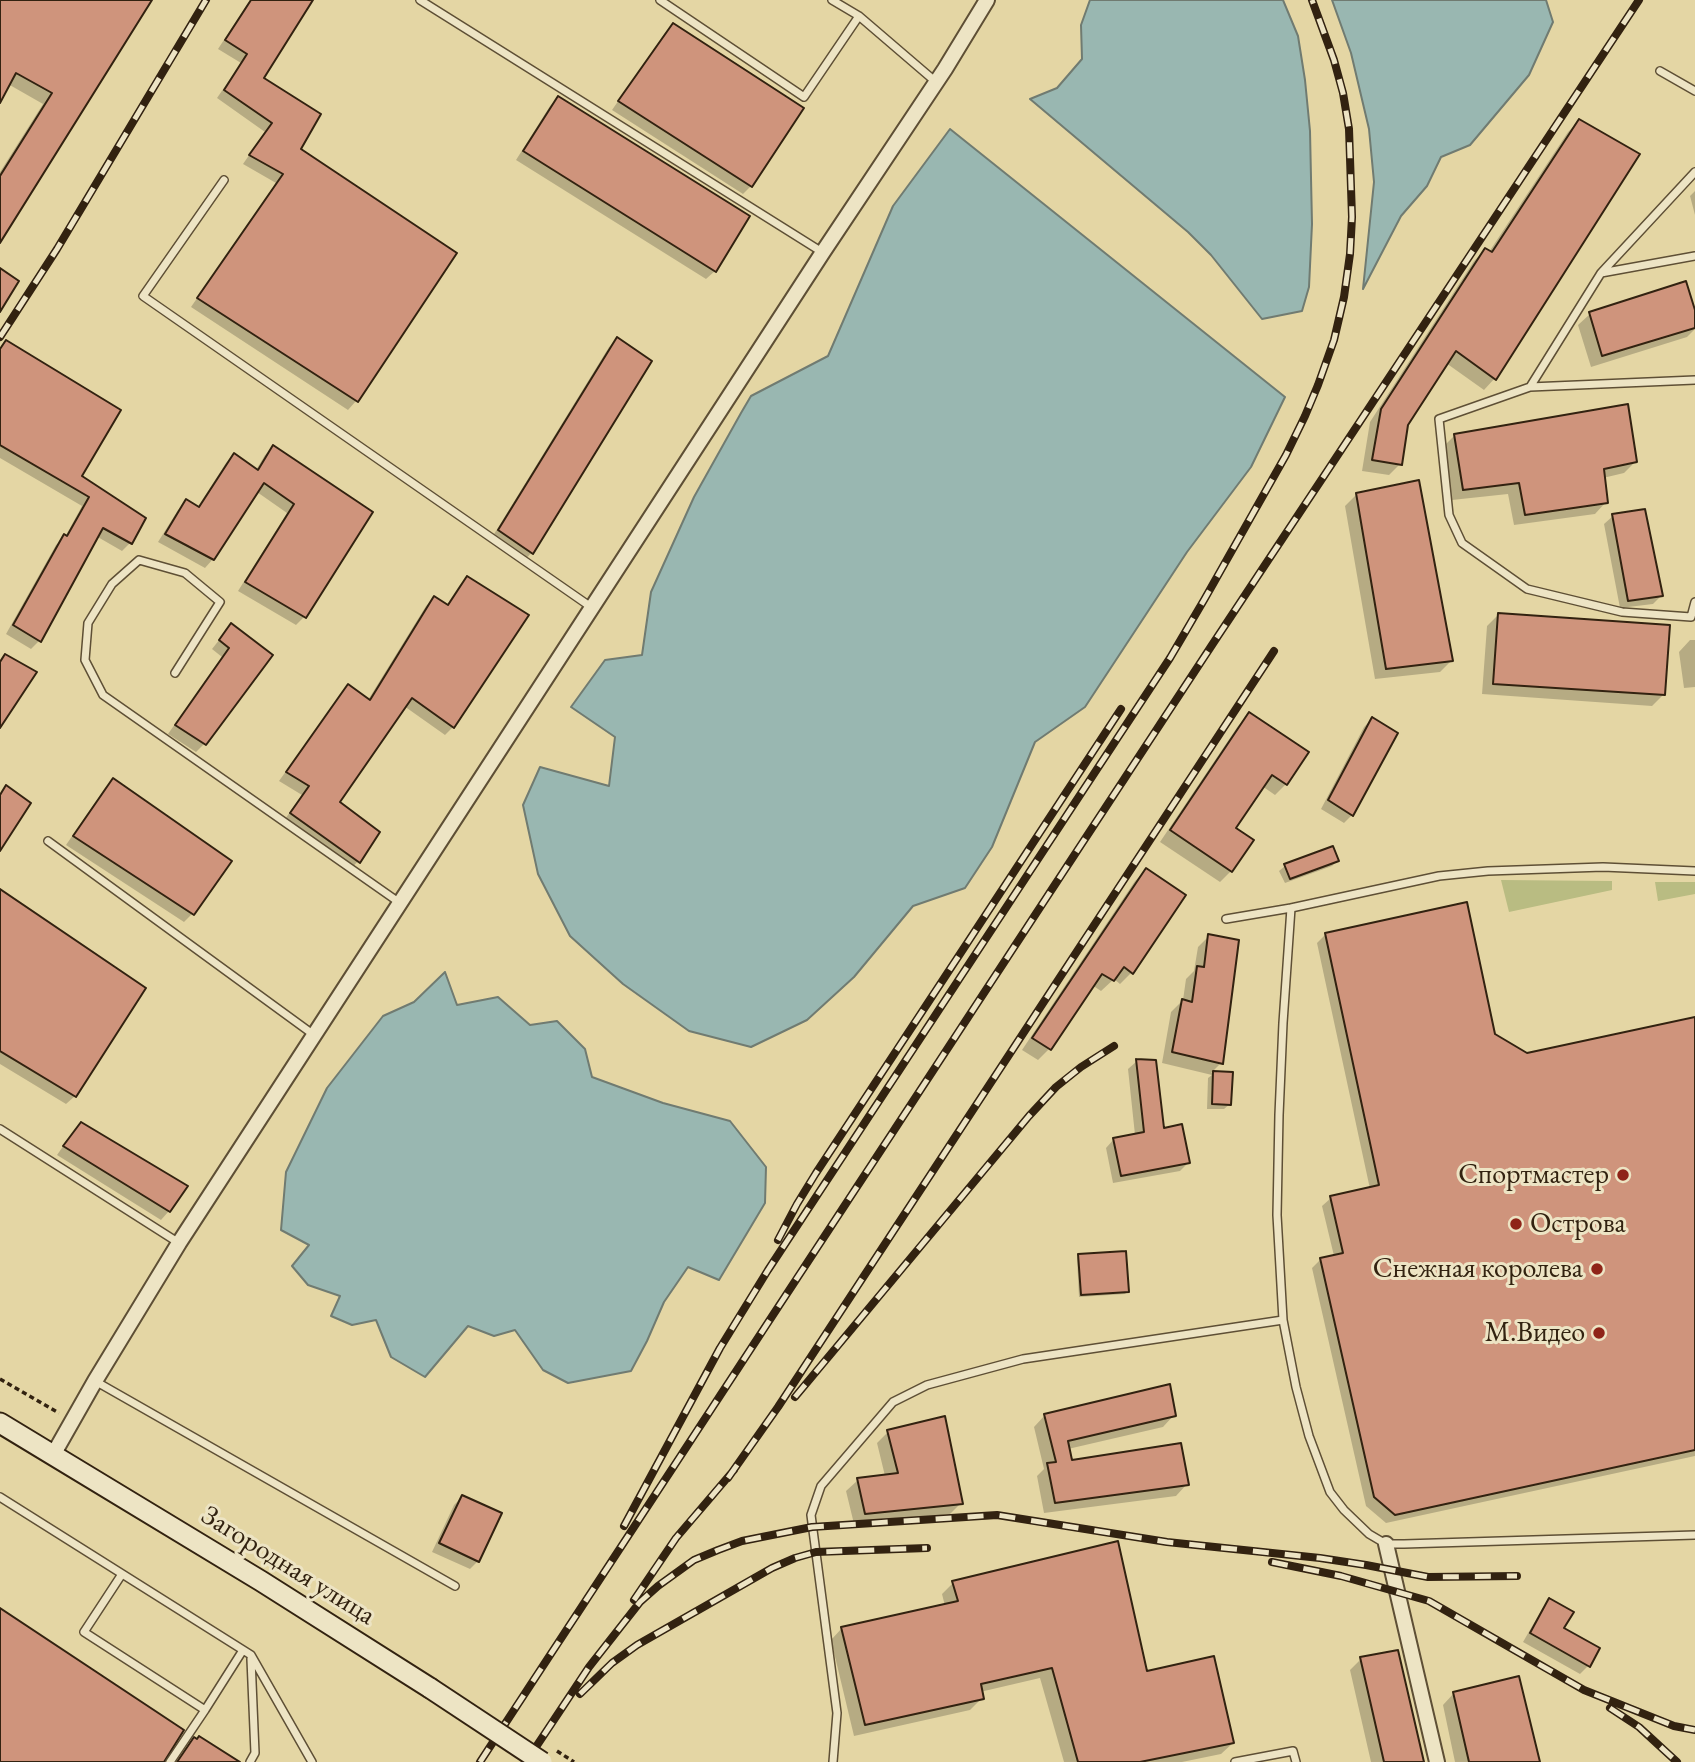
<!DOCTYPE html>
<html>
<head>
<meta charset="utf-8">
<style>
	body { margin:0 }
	canvas { display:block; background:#e4d6a4 }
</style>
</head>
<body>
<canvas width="1695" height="1762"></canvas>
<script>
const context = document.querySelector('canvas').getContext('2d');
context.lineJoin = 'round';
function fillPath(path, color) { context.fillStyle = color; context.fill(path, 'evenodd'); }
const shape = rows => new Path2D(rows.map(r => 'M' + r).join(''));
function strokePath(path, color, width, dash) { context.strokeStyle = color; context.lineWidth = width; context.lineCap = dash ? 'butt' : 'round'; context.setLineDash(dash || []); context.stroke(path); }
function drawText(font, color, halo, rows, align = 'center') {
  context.font = font + ' "EB Garamond",serif'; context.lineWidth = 6; context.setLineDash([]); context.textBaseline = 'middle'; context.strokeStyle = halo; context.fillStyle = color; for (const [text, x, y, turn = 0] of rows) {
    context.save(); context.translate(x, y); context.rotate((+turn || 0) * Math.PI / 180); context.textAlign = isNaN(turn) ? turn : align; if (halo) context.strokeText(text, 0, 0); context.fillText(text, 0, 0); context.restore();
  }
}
fillPath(shape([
	[1501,880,1612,881,1612,890,1509,912],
	[1655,882,1695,882,1695,894,1658,901]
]), '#b9bc82');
const water = shape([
	[1090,0,1283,0,1298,36,1305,80,1310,131,1312,224,1309,287,1302,311,1262,319,1211,255,1188,232,1030,99,1057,88,1082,59,1081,25,1090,0],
	[1332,0,1546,0,1553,22,1529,75,1470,145,1441,157,1427,186,1401,216,1363,289,1374,182,1369,129,1351,53,1332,0],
	[950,129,1285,397,1251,467,1187,552,1085,707,1035,742,992,847,965,888,913,906,854,977,807,1020,751,1047,689,1031,623,984,570,936,538,874,523,805,540,767,609,786,615,737,571,707,605,660,642,655,651,592,694,497,741,413,751,396,828,356,893,206,950,129],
	[445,972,457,1005,498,997,530,1025,557,1021,585,1049,592,1077,663,1103,730,1121,766,1167,765,1203,719,1280,688,1267,664,1302,647,1341,631,1371,568,1383,543,1370,515,1330,494,1336,468,1326,425,1377,391,1357,376,1320,352,1325,331,1316,340,1296,308,1285,292,1266,309,1245,281,1230,286,1172,327,1088,383,1016,414,1002,445,972]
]);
fillPath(water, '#99b7b1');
strokePath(water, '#707b71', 2);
fillPath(shape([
	[0,0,150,0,0,240,0,172,43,104,8,84,0,96],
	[250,0,311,0,262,78,299,150,455,253,356,401,348,410,191,307,276,183,243,164,265,132,217,98,241,63,218,49],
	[674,25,751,186,743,194,612,110,665,33],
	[558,98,715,271,706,279,516,160,550,106],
	[1579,121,1495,378,1484,390,1446,363,1406,424,1400,464,1389,475,1362,471,1370,422,1474,261,1485,250,1489,252,1568,132],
	[1695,191,1695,215,1690,196],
	[1590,314,1695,316,1695,329,1687,337,1591,367,1578,325],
	[618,339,532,552,524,561,491,539,609,347],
	[6,343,79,477,130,543,122,551,96,536,39,641,31,649,6,634,56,545,65,537,82,506,0,458,0,348],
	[1455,435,1635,462,1624,473,1603,478,1606,502,1595,514,1514,525,1508,494,1452,500,1443,447],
	[273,447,371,513,304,617,296,625,238,591,287,513,257,492,213,559,205,568,158,542,178,510,187,502,197,508,226,463,234,455,256,470,265,455],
	[1357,494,1451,661,1440,672,1375,679,1345,506],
	[1613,516,1661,596,1653,604,1620,608,1604,524],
	[467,578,453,727,445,735,404,706,338,802,358,861,350,870,283,822,302,795,279,781,340,695,348,686,368,700,426,606,434,598,446,606,459,586],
	[1498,615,1663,695,1652,706,1482,694,1487,626],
	[231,625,271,655,205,743,196,752,168,734,222,657,212,649],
	[1690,640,1695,640,1695,687,1684,688,1679,652],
	[1249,715,1286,784,1275,795,1262,786,1234,829,1231,871,1220,882,1160,842,1238,726],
	[1372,719,1352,815,1344,823,1321,809,1364,727],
	[114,780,230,861,192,914,184,922,66,845,105,788],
	[1332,848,1337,861,1332,866,1285,883,1279,871,1285,866],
	[1146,870,1132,972,1120,984,1114,979,1101,991,1092,985,1049,1049,1038,1060,1022,1050,1135,881],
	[0,892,75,1096,66,1104,0,1064],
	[1325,935,1526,1055,1695,1019,1695,1456,1386,1523,1366,1506,1312,1268,1321,1259,1334,1256,1322,1206,1331,1198,1370,1189,1317,943],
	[1209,936,1221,1063,1211,1073,1231,1074,1230,1104,1224,1109,1207,1109,1208,1078,1212,1075,1162,1063,1171,1012,1183,1000,1186,979,1194,971,1198,947],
	[1137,1061,1163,1130,1188,1163,1180,1171,1113,1183,1106,1148,1114,1139,1135,1135,1128,1069],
	[81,1124,169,1211,161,1220,57,1155,73,1132],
	[1079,1255,1127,1292,1125,1294,1079,1297,1077,1258],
	[1045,1415,1174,1415,1163,1427,1068,1449,1070,1461,1187,1484,1176,1496,1044,1513,1037,1476,1044,1469,1034,1427],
	[888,1432,961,1503,950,1514,854,1524,846,1491,858,1480,885,1476,877,1443],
	[462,1497,478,1561,470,1569,432,1552,454,1505],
	[953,1583,1146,1673,1233,1743,1221,1754,1182,1762,1064,1762,1040,1678,980,1692,982,1698,970,1710,854,1736,831,1640,842,1628,945,1606,942,1594],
	[1550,1600,1562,1629,1588,1666,1580,1674,1523,1642,1542,1609],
	[1361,1659,1422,1762,1371,1762,1350,1670],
	[1454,1693,1538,1762,1455,1762,1443,1705]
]), '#0003');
const building = shape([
	[0,0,152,0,0,243,0,176,52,93,16,73,0,103,0,0],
	[251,0,313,0,264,78,321,114,301,149,457,253,358,402,197,298,283,174,249,155,272,123,224,90,247,54,225,40,251,0],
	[673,23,804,108,752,187,618,101,673,23],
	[558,96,750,216,716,272,523,151,558,96],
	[1579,119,1640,154,1496,380,1456,351,1408,425,1402,465,1372,460,1381,409,1485,248,1492,252,1579,119],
	[0,268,19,281,0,312,0,268],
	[1686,281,1695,310,1695,328,1602,356,1589,312,1686,281],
	[617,337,652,361,533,554,498,530,617,337],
	[6,340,121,410,82,476,146,518,132,544,103,528,41,642,13,625,64,534,67,536,89,497,0,445,0,349,6,340],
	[1628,404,1637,462,1604,469,1608,503,1525,515,1519,483,1463,490,1454,434,1628,404],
	[273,445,373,512,306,618,245,582,294,504,264,483,214,560,165,534,186,499,199,507,234,453,258,470,273,445],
	[1419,480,1453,661,1386,669,1356,493,1419,480],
	[1645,509,1663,596,1628,601,1612,514,1645,509],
	[467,576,529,615,454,728,412,698,340,802,380,832,360,863,290,813,309,786,286,772,348,684,370,700,434,596,448,605,467,576],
	[1498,613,1670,625,1665,695,1493,684,1498,613],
	[231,623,273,655,206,745,175,725,229,648,219,640,231,623],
	[5,654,37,672,0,728,0,662,5,654],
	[1249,712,1309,752,1287,785,1272,775,1236,828,1254,840,1232,872,1170,830,1249,712],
	[1372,717,1398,733,1353,816,1328,800,1372,717],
	[113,778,232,861,194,915,73,836,113,778],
	[6,785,31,803,0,851,0,795,6,785],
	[1333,846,1339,861,1290,879,1284,864,1333,846],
	[1146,868,1186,895,1133,974,1124,967,1114,981,1102,974,1051,1050,1032,1038,1146,868],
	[0,889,146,988,76,1097,0,1051,0,889],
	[1467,902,1495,1034,1527,1053,1695,1017,1695,1450,1395,1515,1374,1497,1320,1258,1343,1253,1330,1196,1379,1185,1325,933,1467,902],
	[1208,934,1239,940,1223,1064,1172,1052,1182,999,1192,1002,1197,966,1204,967,1208,934],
	[1136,1059,1156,1060,1164,1128,1182,1124,1190,1163,1121,1176,1113,1138,1144,1132,1136,1059],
	[1213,1071,1233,1072,1231,1105,1212,1104,1213,1071],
	[81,1122,188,1186,170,1212,63,1146,81,1122],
	[1126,1251,1129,1292,1081,1295,1078,1254,1126,1251],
	[1170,1384,1176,1416,1068,1441,1072,1460,1181,1443,1189,1485,1055,1503,1047,1463,1056,1462,1044,1414,1170,1384],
	[945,1416,963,1504,865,1514,857,1478,898,1473,887,1430,945,1416],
	[462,1495,502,1513,479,1562,439,1543,462,1495],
	[1118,1541,1147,1671,1214,1656,1234,1743,1140,1762,1078,1762,1052,1668,981,1684,984,1699,865,1725,841,1627,958,1601,952,1581,1118,1541],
	[1549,1598,1574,1612,1564,1628,1600,1648,1590,1667,1530,1633,1549,1598],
	[0,1608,184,1730,164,1762,0,1762,0,1608],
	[1398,1650,1424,1762,1384,1762,1360,1657,1398,1650],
	[1519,1676,1540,1762,1469,1762,1453,1692,1519,1676],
	[199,1736,240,1762,177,1762,194,1737,197,1739,199,1736]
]);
fillPath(building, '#cf947c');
strokePath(building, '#322210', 2);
const lane = shape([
	[420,0,822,252],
	[660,0,804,97,859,16],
	[832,0,859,16,936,82],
	[1660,71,1695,91],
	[224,180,143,296,591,607],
	[1695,256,1601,273,1530,387,1695,380],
	[1602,272,1695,172],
	[1530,387,1439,419,1449,515,1462,543,1527,589,1622,612,1691,617,1695,602],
	[175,673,220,602,185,573,139,560,112,584,88,623,85,660,103,695,400,903],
	[48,841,314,1035],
	[1695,871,1603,867,1488,871,1439,876,1291,908,1283,1023,1279,1115,1277,1215,1283,1320,1296,1387,1309,1436,1330,1492,1344,1510,1369,1534,1386,1544,1404,1544,1695,1535],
	[1226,919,1291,908],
	[0,1129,179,1243],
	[95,1381,455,1586],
	[0,1497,251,1655,312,1762],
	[122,1574,84,1632,205,1710,243,1650],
	[170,1762,205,1710],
	[250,1762,255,1753,251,1659],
	[833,1762,837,1713,811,1515,821,1486,893,1402,927,1385,1023,1359,1283,1320],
	[1235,1762,1293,1751,1296,1762]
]);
const street = shape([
	[53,1455,95,1381,179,1243,823,252,945,69,987,0],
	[1386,1544,1437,1762]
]);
const secondary = shape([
	[0,1423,261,1581,430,1688]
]);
strokePath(lane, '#5e4f35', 10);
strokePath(street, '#5e4f35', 18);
strokePath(secondary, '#322210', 23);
strokePath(shape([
	[0,1379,59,1413]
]), '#322210', 3.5, [5, 3.5]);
strokePath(lane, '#ede4c4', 7);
strokePath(street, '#ede4c4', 14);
strokePath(secondary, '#ede4c4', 19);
const rail = shape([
	[0,337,57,249,206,0],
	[778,1240,797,1204,816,1173,1121,709],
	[795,1397,1029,1116,1056,1087,1081,1067,1114,1046],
	[728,1478,778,1407,1274,651],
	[624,1526,720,1348,768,1270,1170,658,1204,600,1286,455,1305,416,1318,385,1334,340,1344,297,1350,254,1352,217,1349,129,1343,93,1334,60,1312,0],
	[1272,1562,1341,1576,1429,1601,1584,1690,1674,1726,1695,1730],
	[634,1600,676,1538,734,1470],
	[580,1694,612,1663,637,1645,772,1568,795,1558,816,1552,927,1548],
	[1610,1708,1639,1727,1677,1762],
	[480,1762,1212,645,1639,0],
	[526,1762,589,1667,640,1602,658,1586,694,1560,718,1550,742,1541,812,1527,997,1515,1167,1542,1320,1558,1366,1565,1428,1577,1517,1576]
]);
strokePath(rail, '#322210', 8);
strokePath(rail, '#ede4c4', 5, [16]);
const secondaryBridge = shape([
	[430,1688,542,1762]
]);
strokePath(secondaryBridge, '#322210', 23, []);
strokePath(shape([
	[557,1751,574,1762]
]), '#322210', 3.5, [5, 3.5]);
strokePath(secondaryBridge, '#ede4c4', 19);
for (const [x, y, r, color] of [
	[1623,1175,7,"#8f2418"],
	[1516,1224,7,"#8f2418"],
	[1597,1269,7,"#8f2418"],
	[1599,1333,7,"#8f2418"]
]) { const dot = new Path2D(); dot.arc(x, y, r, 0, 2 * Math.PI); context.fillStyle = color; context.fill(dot); strokePath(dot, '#ede4c4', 2.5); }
drawText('28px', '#322210', '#ede4c4', [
	["Спортмастер",1609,1175],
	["Острова",1530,1224,"left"],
	["Снежная королева",1583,1269],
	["М.Видео",1585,1333]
], 'right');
drawText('28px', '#322210', '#ede4c4', [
	["Загородная улица",288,1566,32]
]);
</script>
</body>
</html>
